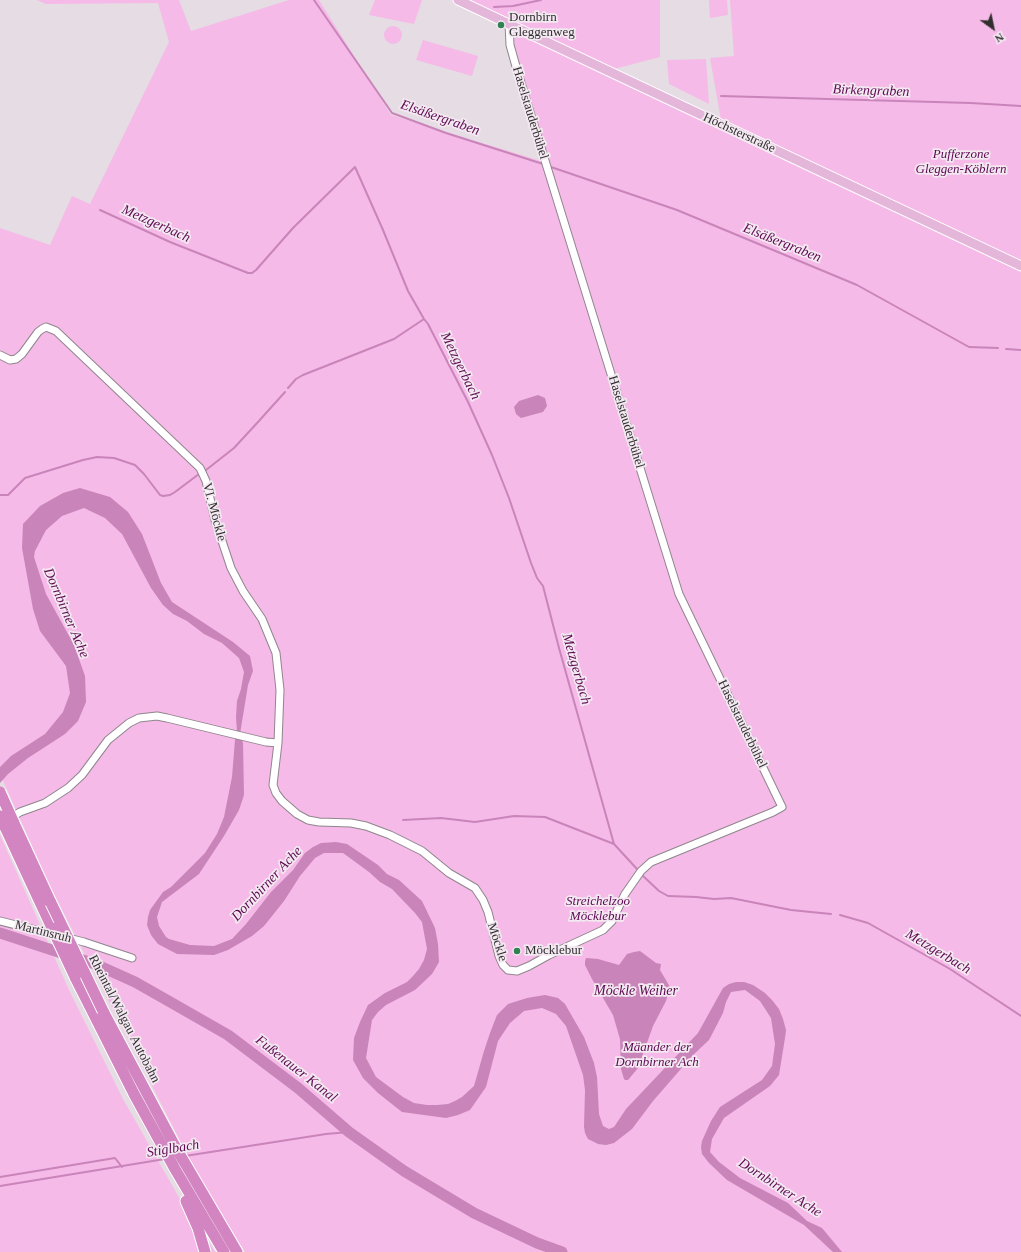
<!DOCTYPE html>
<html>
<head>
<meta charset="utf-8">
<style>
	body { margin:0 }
	#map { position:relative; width:1021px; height:1252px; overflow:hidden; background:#e6dce3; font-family:"Times New Roman",serif }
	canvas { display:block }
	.north { position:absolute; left:973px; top:8px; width:40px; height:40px; -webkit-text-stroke:3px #f3e9f1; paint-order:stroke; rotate:147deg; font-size:11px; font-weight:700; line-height:16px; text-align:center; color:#312e30 }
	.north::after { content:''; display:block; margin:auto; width:14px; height:18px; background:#312e30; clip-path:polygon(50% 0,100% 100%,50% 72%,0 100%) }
</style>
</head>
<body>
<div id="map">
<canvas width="1021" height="1252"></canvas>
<div class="north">N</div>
</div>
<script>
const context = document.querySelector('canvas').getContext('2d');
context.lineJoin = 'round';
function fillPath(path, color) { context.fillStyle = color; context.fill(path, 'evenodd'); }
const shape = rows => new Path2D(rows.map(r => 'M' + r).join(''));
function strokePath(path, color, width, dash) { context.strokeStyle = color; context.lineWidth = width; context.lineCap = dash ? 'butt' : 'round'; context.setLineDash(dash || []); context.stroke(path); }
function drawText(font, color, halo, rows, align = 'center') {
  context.font = font + ' "Times New Roman",serif'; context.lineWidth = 3.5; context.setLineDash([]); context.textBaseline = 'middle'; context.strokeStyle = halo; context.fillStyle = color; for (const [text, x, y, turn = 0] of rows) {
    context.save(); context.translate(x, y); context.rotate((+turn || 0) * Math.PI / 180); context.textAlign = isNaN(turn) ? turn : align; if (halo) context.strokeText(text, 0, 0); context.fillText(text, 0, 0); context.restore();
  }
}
fillPath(shape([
	[37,0,179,0,191,31,289,0,319,0,391,115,541,161,512,47,512,28,1021,268,1021,1252,245,1252,196,1172,50,886,0,774,0,228,50,245,72,196,90,204,169,42,158,3,46,4],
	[375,0,422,0,414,24,369,15],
	[467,0,660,0,660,57,614,69],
	[709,0,727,0,728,15,710,18],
	[730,0,1021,0,1021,262,721,120,710,58,734,56],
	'384 35a9 9 0 1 1 18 0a9 9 0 1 1-18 0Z',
	[423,40,478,56,472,76,416,60],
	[706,59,709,104,669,84,667,60],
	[0,835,69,990,123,1099,181,1201,215,1252,0,1252]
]), '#f5bae7');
fillPath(shape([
	[538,395,545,398,547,406,543,412,521,418,516,414,514,407,519,401],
	[80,488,110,497,128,512,142,534,161,583,172,602,233,642,250,656,253,671,248,685,240,734,243,743,244,795,239,810,224,836,199,874,162,902,157,917,159,926,166,937,169,939,190,945,214,946,232,939,246,924,271,892,293,870,305,853,313,847,321,843,336,842,347,844,378,865,387,874,399,880,422,901,435,928,438,944,439,962,432,974,415,990,386,1005,378,1012,372,1020,366,1058,376,1077,403,1097,414,1103,427,1105,437,1105,448,1104,455,1101,462,1097,474,1086,484,1051,490,1033,497,1015,508,1004,527,998,545,995,558,998,565,1004,584,1037,594,1063,597,1077,599,1114,603,1126,609,1129,614,1127,626,1109,698,1033,723,988,729,984,736,982,744,982,753,985,765,993,772,1000,779,1009,783,1019,786,1030,785,1038,779,1075,770,1086,724,1118,712,1139,710,1152,719,1162,740,1178,788,1203,807,1221,822,1228,842,1252,833,1252,804,1225,727,1180,709,1163,702,1154,701,1147,702,1141,711,1121,720,1107,762,1080,772,1066,775,1044,771,1018,760,1001,745,990,731,992,726,1002,723,1013,709,1040,693,1055,653,1101,632,1129,614,1143,606,1145,598,1144,588,1139,585,1133,584,1127,585,1090,583,1075,566,1026,556,1014,542,1008,524,1011,510,1023,498,1041,486,1087,470,1110,458,1115,446,1118,402,1112,378,1093,363,1078,353,1060,354,1038,360,1022,368,1005,385,993,407,982,413,976,419,969,424,960,427,949,422,922,415,913,392,889,380,882,369,872,343,853,324,853,315,858,300,876,284,901,264,926,252,936,228,950,214,955,177,954,158,944,151,935,147,925,148,917,150,910,163,892,171,887,205,853,217,834,224,817,232,777,235,740,237,732,236,717,237,701,241,689,244,672,239,658,222,643,204,634,187,621,173,614,163,605,151,588,122,534,105,518,84,508,62,516,46,530,35,551,34,557,46,594,74,645,85,676,86,702,78,721,65,734,28,758,8,774,0,783,0,767,11,756,45,734,63,712,70,693,66,666,40,631,33,609,22,548,23,524,40,506,63,493],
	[640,951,656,963,661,964,660,970,670,987,666,1001,653,1026,638,1068,628,1080,625,1080,624,1079,621,1069,620,1039,613,1015,592,979,585,965,585,962,586,958,598,959,619,965,627,954,634,952]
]), '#c984ba');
strokePath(shape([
	[314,0,392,113,446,133,543,164],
	[494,7,513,6,541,0],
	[721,96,971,103,1021,106],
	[551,167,677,210,857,285,969,347,998,348],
	[100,210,170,242,248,273,252,273,256,270,293,228,355,167,383,230,408,291,424,319,428,324,468,402,492,455,509,498,531,563,537,578,543,586,559,648,614,844,637,869],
	[1006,349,1021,350],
	[288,388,296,379,303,375,394,339,424,319],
	[206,470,234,448,258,422,285,392],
	[0,495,8,495,25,478,83,460,97,457,114,458,135,465,144,474,160,495,163,496,170,495,175,492,199,474],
	[403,820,441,818,475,822,514,816,545,817,614,844],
	[642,875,659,891,668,896,696,897,714,899,731,898,791,910,831,914],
	[840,915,868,923,950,969,1021,1016],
	[185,1156,326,1134,349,1132],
	[0,1177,115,1158,122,1167],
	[0,1186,165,1159]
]), '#c984ba', 2);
strokePath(shape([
	[0,933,95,964,135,982,165,999,228,1035,298,1088,349,1132,404,1171,474,1213,537,1243,562,1252]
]), '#c984ba', 11);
const minor = shape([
	[0,355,10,360,16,359,22,354,38,332,42,329,46,327,56,331,200,468,206,481,215,520,231,568,243,591,262,619,276,653,280,690,278,743,273,785,276,793,282,801,297,814,308,820,319,822,351,823,366,826,390,835,422,851,449,873,475,888,483,900,488,912,499,956,503,965,508,970,517,971,529,966,549,955,603,930,612,921,625,894,632,884,641,871,651,862,773,812,782,807,679,594,517,70,510,45,509,23],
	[9,819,20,812,45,803,68,788,82,775,108,740,129,723,139,718,157,716,167,718,266,742,278,743],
	[0,921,84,942,132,958]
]);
const major = shape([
	[458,0,1021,266]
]);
const highway = shape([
	[13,821,51,903],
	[5,827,52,928],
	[75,977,134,1094,175,1169,224,1252],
	[103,1011,176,1148,237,1252],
	[186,1201,198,1228,205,1252]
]);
strokePath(minor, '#8f868c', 9);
strokePath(major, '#fff', 11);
strokePath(highway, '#fff', 13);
strokePath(minor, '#fff', 7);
strokePath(major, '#e4b6da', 9);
strokePath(highway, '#d285c1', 11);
const highwayBridge = shape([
	[0,792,13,821],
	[0,816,5,827],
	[51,903,103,1011],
	[52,928,75,977]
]);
strokePath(highwayBridge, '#fff', 13, []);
strokePath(highwayBridge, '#d285c1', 11);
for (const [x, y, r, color] of [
	[501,25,4,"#308253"],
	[517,951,4,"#308253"]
]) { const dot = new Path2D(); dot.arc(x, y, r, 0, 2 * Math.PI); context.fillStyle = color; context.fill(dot); strokePath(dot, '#f3e9f1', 1.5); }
drawText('13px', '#312e30', '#f3e9f1', [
	["Dornbirn",509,18],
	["Gleggenweg",509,33],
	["Möcklebur",525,951]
], 'left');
drawText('13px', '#312e30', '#f3e9f1', [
	["Haselstauderbühel",530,113,73],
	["Höchsterstraße",739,133,25],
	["Haselstauderbühel",626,422,73],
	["VI. Möckle",214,512,75],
	["Haselstauderbühel",742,724,64],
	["Martinsruh",43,932,14],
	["Möckle",497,942,72],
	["Rheintal/Walgau Autobahn",124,1019,63]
]);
drawText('italic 13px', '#5d0852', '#f3e9f1', [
	["Pufferzone",961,155],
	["Gleggen-Köblern",961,170],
	["Streichelzoo",598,902],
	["Möcklebur",598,917],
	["Mäander der",657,1048],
	["Dornbirner Ach",657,1063]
]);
drawText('italic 14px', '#5e0952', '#f3e9f1', [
	["Birkengraben",871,91,2],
	["Elsäßergraben",440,118,19],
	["Metzgerbach",156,224,24],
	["Elsäßergraben",782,243,22],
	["Metzgerbach",460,366,64],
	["Dornbirner Ache",66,613,67],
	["Metzgerbach",576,669,74],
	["Dornbirner Ache",267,884,-47],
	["Metzgerbach",938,952,31],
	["Möckle Weiher",636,991],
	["Fußenauer Kanal",296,1069,38],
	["Stiglbach",173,1149,-9],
	["Dornbirner Ache",780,1188,33]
]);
</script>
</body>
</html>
